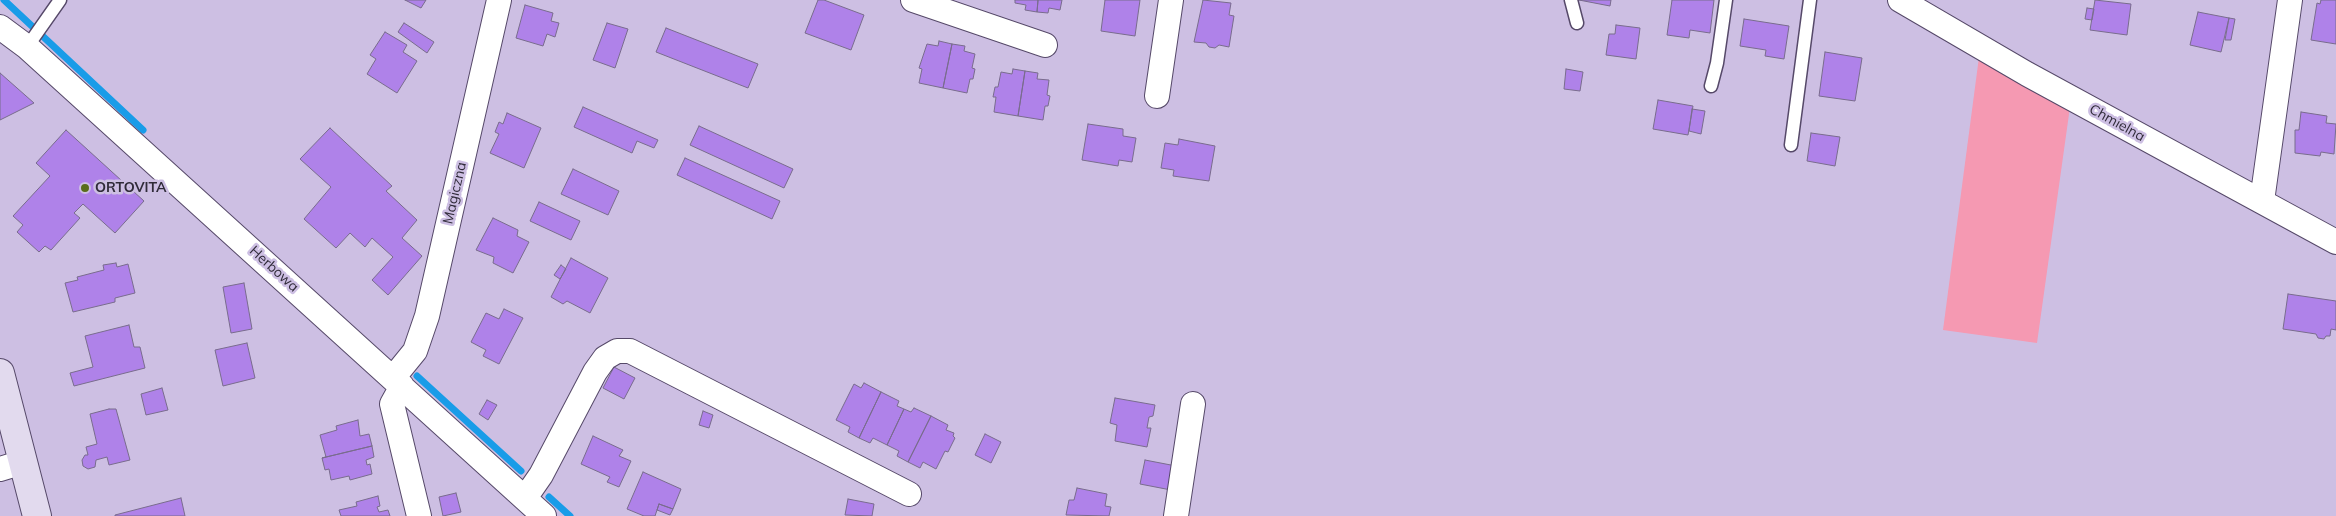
<!DOCTYPE html>
<html>
<head>
<meta charset="utf-8">
<style>
	body { margin:0 }
	canvas { display:block; background:#cdbfe3 }
</style>
</head>
<body>
<canvas width="2336" height="516"></canvas>
<script>
const context = document.querySelector('canvas').getContext('2d');
context.lineJoin = 'round';
function fillPath(path, color) { context.fillStyle = color; context.fill(path, 'evenodd'); }
const shape = rows => new Path2D(rows.map(r => 'M' + r).join(''));
function strokePath(path, color, width, dash) { context.strokeStyle = color; context.lineWidth = width; context.lineCap = dash ? 'butt' : 'round'; context.setLineDash(dash || []); context.stroke(path); }
function drawText(font, color, halo, rows, align = 'center') {
  context.font = font + ' Mulish,sans-serif'; context.lineWidth = 5; context.setLineDash([]); context.textBaseline = 'middle'; context.strokeStyle = halo; context.fillStyle = color; for (const [text, x, y, turn = 0] of rows) {
    context.save(); context.translate(x, y); context.rotate((+turn || 0) * Math.PI / 180); context.textAlign = isNaN(turn) ? turn : align; if (halo) context.strokeText(text, 0, 0); context.fillText(text, 0, 0); context.restore();
  }
}
fillPath(shape([
	[1979,57,2070,107,2037,343,1943,330]
]), '#f599b2');
strokePath(shape([
	[4,0,143,130],
	[417,376,521,471],
	[549,497,570,516]
]), '#199ce8', 7);
const building = shape([
	[405,0,426,0,421,8,405,0],
	[818,0,824,0,864,15,851,50,805,33,818,0],
	[1015,0,1038,0,1037,12,1025,10,1026,5,1015,3,1015,0],
	[1038,0,1062,0,1060,10,1049,8,1048,13,1037,12,1038,0],
	[1105,0,1140,0,1135,36,1101,31,1105,0],
	[1203,0,1231,3,1229,15,1234,16,1229,47,1219,45,1215,48,1209,47,1206,43,1194,42,1203,0],
	[1579,0,1611,0,1610,6,1579,0],
	[1672,0,1714,0,1710,33,1690,30,1689,38,1667,35,1672,0],
	[2095,0,2131,4,2127,35,2090,30,2095,0],
	[2321,0,2336,0,2336,44,2311,40,2317,3,2320,4,2321,0],
	[525,5,553,13,551,21,559,23,555,37,547,34,543,46,516,38,525,5],
	[2087,8,2094,9,2092,20,2085,19,2087,8],
	[2198,12,2229,18,2221,52,2190,45,2198,12],
	[2229,18,2235,19,2231,40,2225,40,2229,18],
	[1744,19,1789,26,1784,59,1765,56,1766,50,1740,46,1744,19],
	[404,23,434,42,427,53,398,32,404,23],
	[607,23,628,29,615,68,593,60,607,23],
	[1616,25,1640,28,1636,59,1606,55,1609,34,1615,34,1616,25],
	[666,28,758,64,748,88,656,52,666,28],
	[385,32,407,45,403,52,417,61,397,93,367,74,376,59,370,55,385,32],
	[939,41,952,44,943,88,919,83,922,69,919,68,927,44,938,46,939,41],
	[952,44,965,46,964,51,975,54,972,68,975,69,973,79,970,79,967,93,943,88,952,44],
	[1825,52,1862,58,1855,101,1819,96,1825,52],
	[1013,69,1025,71,1018,116,994,112,996,97,993,97,995,87,998,87,1001,72,1012,74,1013,69],
	[1566,69,1583,72,1580,91,1564,89,1566,69],
	[1025,71,1038,73,1037,79,1049,80,1047,95,1050,96,1048,106,1045,106,1043,120,1018,116,1025,71],
	[0,73,34,103,0,120,0,73],
	[1658,100,1693,106,1688,135,1653,129,1658,100],
	[583,107,658,140,654,148,637,141,632,153,574,127,583,107],
	[1692,109,1705,111,1701,134,1689,131,1692,109],
	[2301,112,2327,116,2326,123,2336,124,2334,154,2321,152,2320,156,2295,153,2295,130,2299,130,2301,112],
	[507,113,541,128,524,168,490,153,499,134,495,132,499,122,503,124,507,113],
	[1088,124,1123,129,1123,136,1136,138,1132,162,1119,160,1118,166,1082,160,1088,124],
	[699,126,793,169,784,188,690,145,699,126],
	[330,128,392,186,386,191,417,220,402,238,422,256,388,295,372,280,393,257,372,238,365,247,350,233,336,248,304,219,331,187,300,159,330,128],
	[66,130,144,201,115,233,83,204,74,213,80,218,51,250,45,246,39,252,17,232,23,225,13,216,50,176,36,163,66,130],
	[1811,133,1840,137,1835,166,1807,161,1811,133],
	[1179,139,1215,146,1209,181,1173,176,1174,170,1161,168,1165,143,1178,145,1179,139],
	[685,158,780,201,772,219,677,175,685,158],
	[573,169,619,191,608,215,561,194,573,169],
	[539,202,580,221,571,240,530,221,539,202],
	[493,218,518,230,517,236,529,242,513,273,493,263,494,257,476,250,493,218],
	[571,258,608,278,590,313,567,301,563,304,551,297,571,258],
	[116,263,117,267,128,264,135,293,115,298,115,302,73,312,65,283,78,280,77,277,104,270,103,265,116,263],
	[561,265,566,269,560,279,554,275,561,265],
	[244,283,252,329,231,333,223,287,244,283],
	[2288,294,2336,301,2336,330,2331,329,2330,336,2326,336,2324,339,2318,338,2316,334,2283,329,2288,294],
	[504,309,523,318,499,364,483,356,486,350,471,342,486,313,499,319,504,309],
	[129,325,134,347,140,347,145,368,74,386,70,373,93,367,85,336,129,325],
	[247,343,255,378,223,386,215,350,247,343],
	[614,367,635,378,624,399,603,388,614,367],
	[864,383,881,392,859,438,848,432,850,427,836,420,854,384,861,388,864,383],
	[162,388,168,410,146,415,141,394,162,388],
	[881,392,899,401,897,406,904,409,887,445,873,438,870,443,859,438,881,392],
	[1115,398,1155,405,1153,416,1149,417,1147,428,1151,428,1147,447,1115,441,1117,425,1110,423,1115,398],
	[487,400,497,405,488,420,479,414,487,400],
	[914,408,931,416,908,462,897,456,899,451,887,445,904,409,911,412,914,408],
	[109,409,116,409,130,460,109,465,107,457,96,460,95,467,88,469,83,466,82,460,85,455,88,455,86,447,97,444,90,414,109,409],
	[703,411,713,415,709,428,699,425,703,411],
	[931,416,948,425,946,430,954,433,953,436,955,438,948,452,945,451,936,469,923,462,920,468,908,462,931,416],
	[358,420,360,436,369,434,372,446,322,458,326,457,320,435,337,430,336,426,358,420],
	[985,434,1001,442,991,463,975,455,985,434],
	[593,436,623,450,619,456,631,461,619,487,607,482,610,477,581,464,593,436],
	[372,446,374,457,366,460,367,465,370,464,372,474,350,480,349,476,331,480,329,469,325,470,322,458,372,446],
	[1145,460,1176,466,1171,490,1140,484,1145,460],
	[643,472,681,489,673,509,659,504,655,516,644,516,627,509,643,472],
	[1077,488,1107,494,1105,506,1111,507,1109,516,1066,515,1069,500,1074,500,1077,488],
	[456,493,461,512,443,516,439,497,456,493],
	[378,496,380,506,377,507,379,512,388,510,390,516,341,516,339,510,357,506,356,502,378,496],
	[181,498,185,516,115,516,115,515,181,498],
	[848,499,874,504,872,516,845,515,848,499],
	[659,504,673,509,670,515,657,510,659,504]
]);
fillPath(building, '#af82e9');
strokePath(building, '#796c8d', 1);
const lane = shape([
	[1571,0,1577,23],
	[27,47,60,0],
	[1711,86,1717,63,1726,0],
	[1791,145,1810,0]
]);
const street = shape([
	[913,0,1045,45],
	[1900,0,2027,74,2336,242],
	[0,27,27,47,544,516],
	[1157,96,1171,0],
	[2262,201,2290,0],
	[393,378,415,351,427,316,499,0],
	[402,386,392,404,419,516],
	[0,469,23,462],
	[525,498,541,475,595,372,605,358,617,351,630,351,909,494],
	[1176,516,1193,404]
]);
const secondary = shape([
	[0,373,37,516]
]);
strokePath(lane, '#564969', 15);
strokePath(street, '#564969', 26);
strokePath(secondary, '#564969', 30);
strokePath(lane, '#fff', 12);
strokePath(street, '#fff', 24);
strokePath(secondary, '#e2daee', 28);
for (const [x, y, r, color] of [
	[85,188,5,"#596d1b"]
]) { const dot = new Path2D(); dot.arc(x, y, r, 0, 2 * Math.PI); context.fillStyle = color; context.fill(dot); strokePath(dot, '#cdbfe3', 2); }
drawText('14px', '#302b39', '#cdbfe3', [
	["Chmielna",2117,123,29],
	["Magiczna",455,193,-77],
	["Herbowa",274,269,42]
]);
drawText('bold 14px', '#302b39', '#cdbfe3', [
	["ORTOVITA",95,188]
], 'left');
</script>
</body>
</html>
